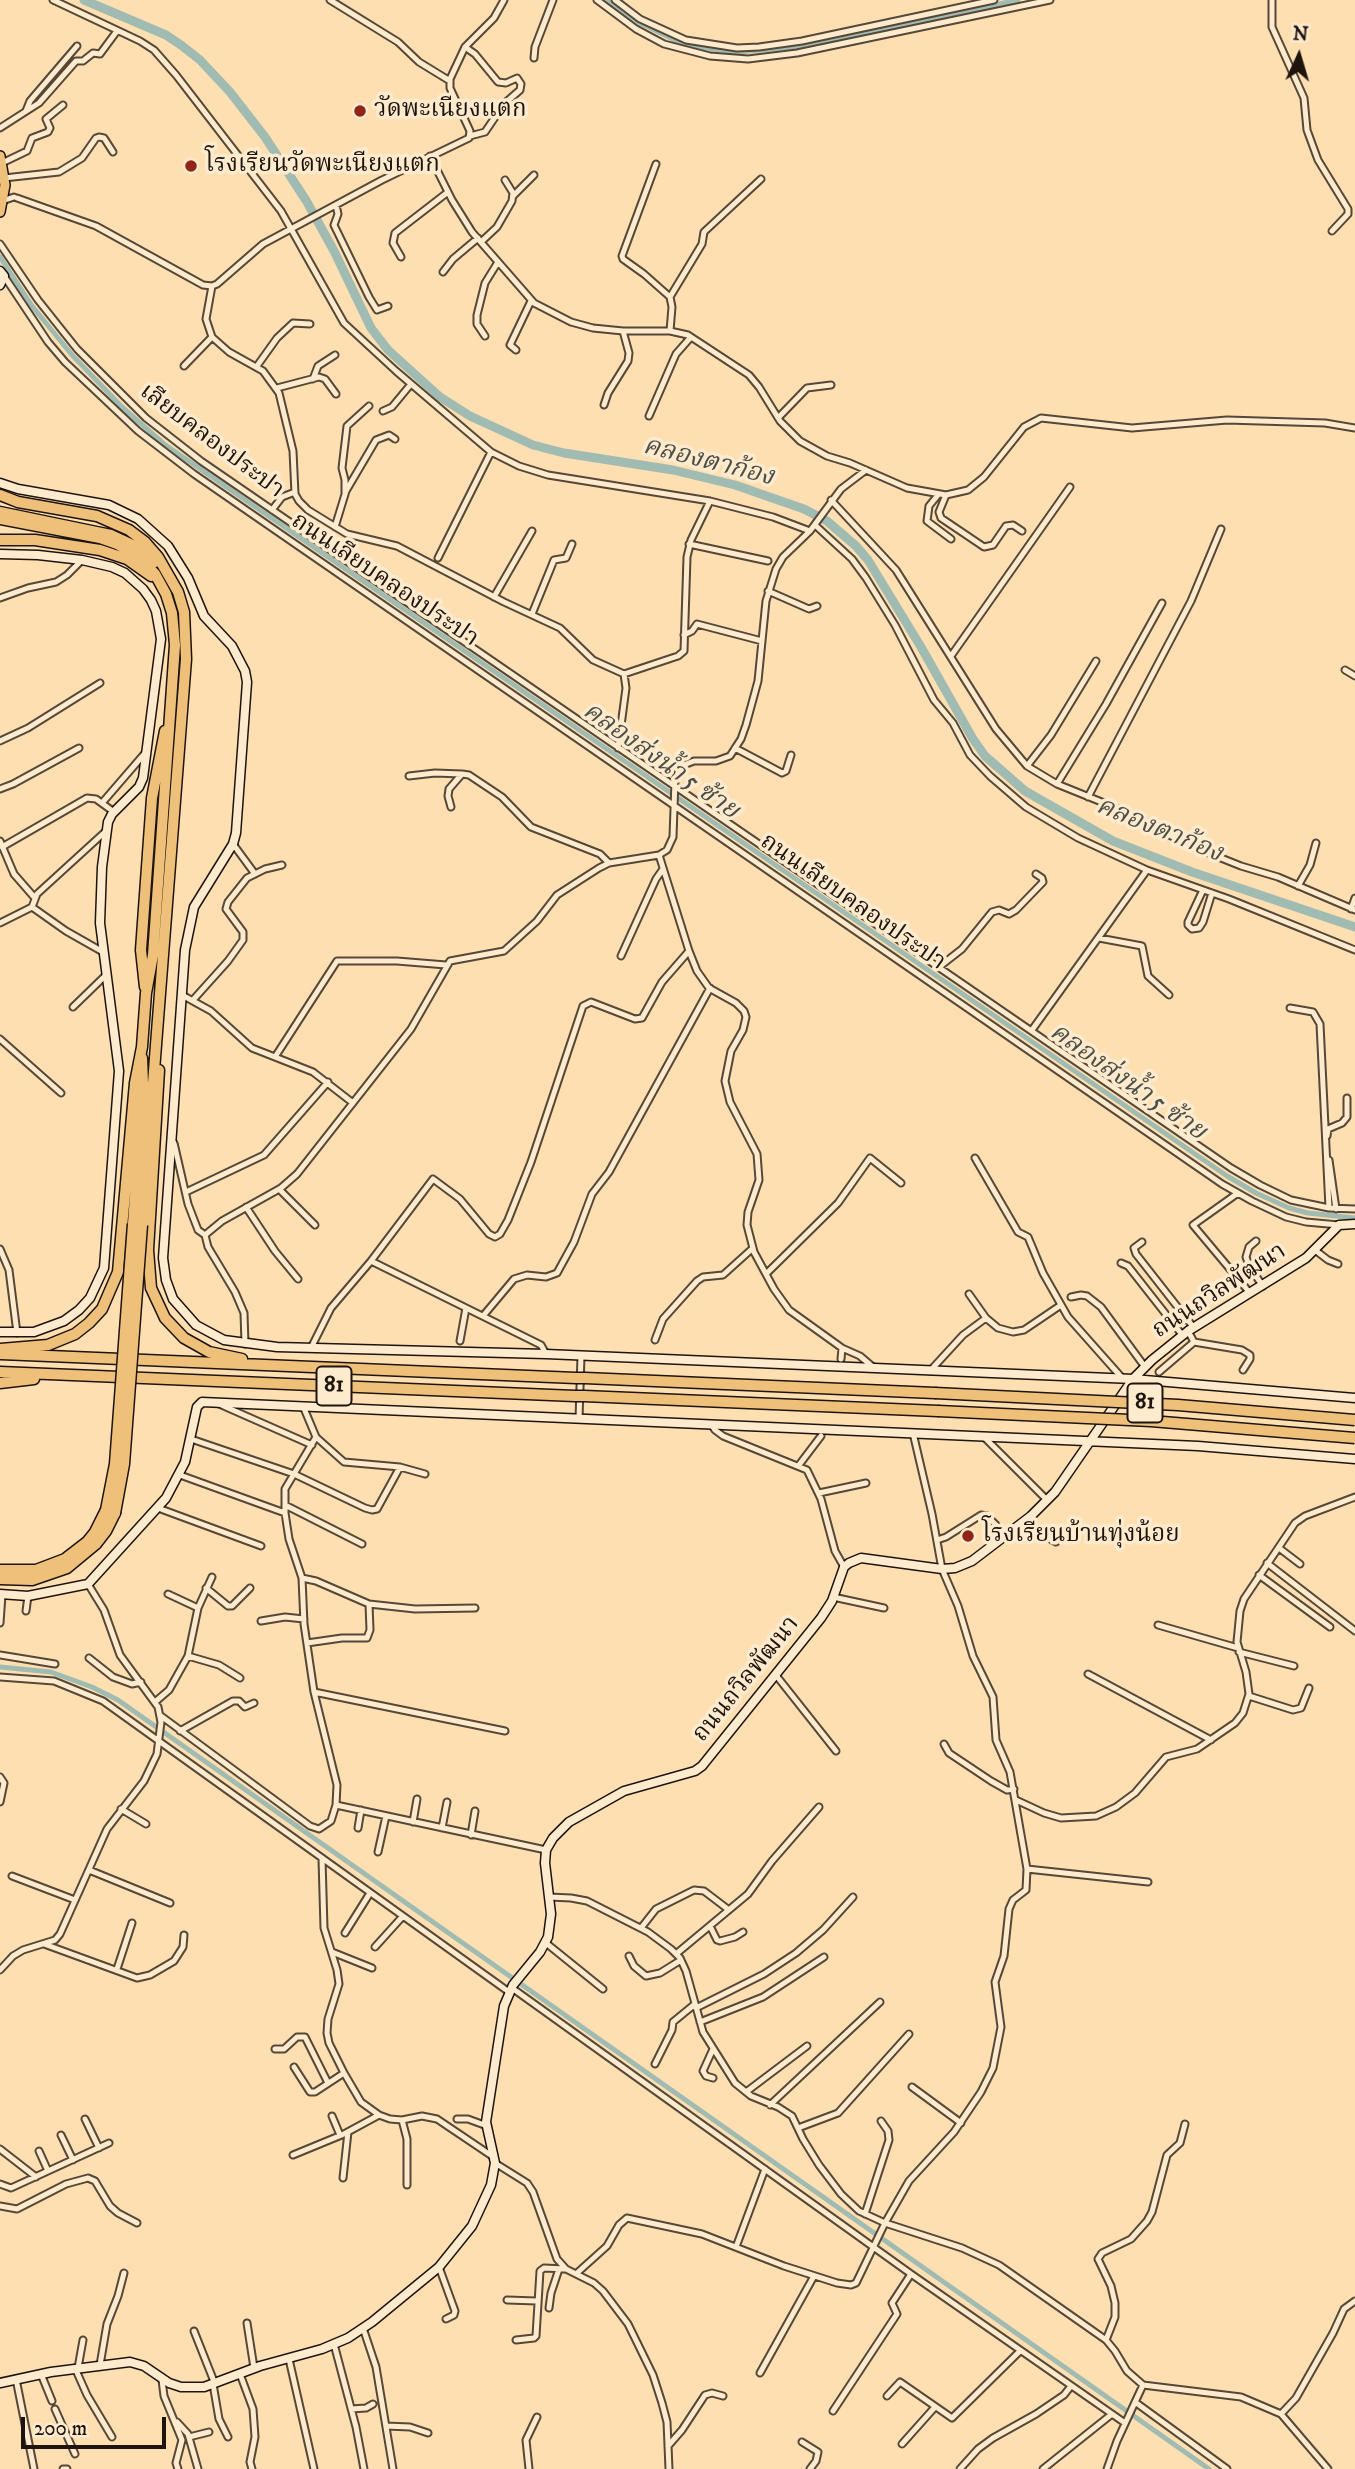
<!DOCTYPE html>
<html>
<head>
<meta charset="utf-8">
<style>
	body { margin:0 }
	#map { position:relative; width:1355px; height:2469px; overflow:hidden; background:#fedfb2; font-family:"IM FELL DW Pica",serif }
	canvas { display:block }
	.north { position:absolute; left:1264px; top:21px; width:70px; height:70px; -webkit-text-stroke:5px #feeacd; paint-order:stroke; rotate:4deg; font-size:19px; font-weight:700; line-height:28px; text-align:center; color:#1e140e }
	.north::after { content:''; display:block; margin:auto; width:24px; height:32px; background:#1e140e; clip-path:polygon(50% 0,100% 100%,50% 72%,0 100%) }
	.scale { position:absolute; left:21px; top:2417px; width:145px; height:32px; box-sizing:border-box; border:4px solid #1e140e; border-top:0; padding-left:9px; font-size:21px; line-height:24px; white-space:nowrap; color:#1e140e; -webkit-text-stroke:5px #feeacd; paint-order:stroke }
</style>
</head>
<body>
<div id="map">
<canvas width="1355" height="2469"></canvas>
<div class="north">N</div>
<div class="scale">200 m</div>
</div>
<script>
const context = document.querySelector('canvas').getContext('2d');
context.lineJoin = 'round';
const shape = rows => new Path2D(rows.map(r => 'M' + r).join(''));
function strokePath(path, color, width, dash) { context.strokeStyle = color; context.lineWidth = width; context.lineCap = dash ? 'butt' : 'round'; context.setLineDash(dash || []); context.stroke(path); }
function drawText(font, color, halo, rows, align = 'center') {
  context.font = font + ' "IM FELL DW Pica","Noto Serif Thai",serif'; context.lineWidth = 7; context.setLineDash([]); context.textBaseline = 'middle'; context.strokeStyle = halo; context.fillStyle = color; for (const [text, x, y, turn = 0] of rows) {
    context.save(); context.translate(x, y); context.rotate((+turn || 0) * Math.PI / 180); context.textAlign = isNaN(turn) ? turn : align; if (halo) context.strokeText(text, 0, 0); context.fillText(text, 0, 0); context.restore();
  }
}
strokePath(shape([
	[608,0,636,21,677,41,698,47,738,52,794,47,1018,0],
	[0,257,32,306,72,355,122,407,164,444,1227,1176,1256,1193,1289,1208,1308,1213,1355,1218],
	[0,1667,51,1672,92,1687,118,1700,1209,2469]
]), '#a0bcb2', 5);
strokePath(shape([
	[84,0,166,35,181,45,200,60,230,92,265,137,307,202,334,251,371,328,388,350,440,397,470,416,533,445,564,453,673,470,735,485,804,509,827,521,856,546,868,560,921,647,973,739,985,756,1025,791,1113,841,1192,872,1355,927]
]), '#a0bcb2', 9);
const street = shape([
	[53,0,140,41,154,50,176,75,281,211,344,323,396,371,491,452,519,466,548,475,710,501,773,517,810,531],
	[330,0,398,42,419,62,450,81],
	[597,0,636,29,664,44,710,56,748,59,797,53,1050,0],
	[615,0,640,19,686,40,737,48,759,47,802,41,994,0],
	[1272,0,1272,27,1304,98,1307,130,1318,160,1348,209,1348,214,1332,231],
	[465,47,475,54,498,82,506,83,517,78,521,84,520,90,504,104,485,132,470,136],
	[534,58,535,47,553,0],
	[26,111,30,101,77,46],
	[0,128,39,103,76,61,83,61,93,53,100,54,117,31],
	[430,156,452,200,472,232,534,303,571,322,593,328,623,331,670,331,688,335,749,375,759,387,780,421,800,441,827,456,850,463,907,488,946,495,968,490,984,477,1024,427,1041,418,1132,428,1227,420,1325,423,1355,428],
	[2,163,27,151,32,138,48,132,50,128,46,119,63,105],
	[656,164,622,256,623,259,644,274,670,297,672,307,670,331],
	[4,178,59,172,82,158,96,138,99,137,104,138,113,152],
	[513,196,534,175],
	[17,198,96,226,203,285,212,286,217,284,263,244,382,180,469,138,470,131,450,88,450,79,465,47,494,18,504,0],
	[2,201,14,197],
	[336,205,338,214,334,225,369,297,377,310,388,306],
	[481,242,497,227,512,201,513,193,505,180],
	[0,244,38,300,77,349,146,418,201,461,1231,1168,1260,1185,1291,1200,1329,1208,1355,1209],
	[401,257,393,243,395,233,448,192],
	[443,272,453,259,478,238],
	[4,276,48,342,65,362,138,431,194,474,1222,1184,1252,1201,1286,1217,1306,1222,1339,1225],
	[212,286,206,319,212,337,229,352,263,371,279,393,293,451,295,494,299,501,308,510,347,534,397,546,504,602,560,628,593,660,624,674,626,688,618,748],
	[670,297,702,244,704,232,761,179],
	[485,336,477,324,477,315,485,283,498,262],
	[516,350,510,345,531,301],
	[184,366,212,337],
	[257,366,277,338,293,323,310,324],
	[313,379,318,366,335,355],
	[277,388,319,377,325,379,336,394],
	[604,405,608,393,628,361,629,353,623,331],
	[383,411,392,407,411,384],
	[649,416,676,354,691,337],
	[778,418,807,388,831,385],
	[345,493,345,480,342,468,347,426,369,406],
	[938,495,929,506,927,521,951,539],
	[946,495,939,512,941,518,984,547,993,545,1006,526,1013,525,1022,531],
	[831,500,896,570,996,729,1027,766,1057,784,1114,807,1191,846,1241,866,1278,877,1355,910],
	[272,510,282,497,295,492],
	[815,525,852,559,866,578,895,625,934,700,953,723,970,755,990,776,1026,807,1078,838,1147,870,1229,899,1355,950],
	[335,527,346,491,376,440,389,435,395,439],
	[689,544,768,561],
	[438,558,491,452],
	[768,591,809,609,817,606],
	[494,597,532,531],
	[0,598,28,588,56,582,67,575,82,560],
	[532,614,554,560,566,558,572,544],
	[684,635,692,631,697,624,762,641],
	[951,656,1070,487],
	[1345,670,1355,676],
	[624,674,678,656,684,651,687,557,691,540,710,501],
	[0,741,28,728,100,683],
	[735,748,782,773,786,771,791,755],
	[1027,766,1051,735,1096,661],
	[409,776,435,773,462,774],
	[1057,784,1106,704,1162,603],
	[0,789,13,784,79,748],
	[1088,797,1191,601,1221,529],
	[102,803,146,752],
	[451,807,448,796,449,789,462,774,469,775,502,797,531,827,600,854,609,863],
	[0,841,14,874,34,897],
	[233,844,255,874],
	[2,847,87,798,96,799,114,812],
	[659,855,689,951,697,971,709,988,736,1003,744,1011,746,1017,743,1030,731,1051,725,1081,730,1102,757,1154,759,1180,748,1212,747,1225,754,1252,774,1289,789,1310,842,1348,860,1356,874,1368],
	[1298,886,1310,865,1316,843],
	[1203,890,1188,922,1188,925,1192,929,1199,928,1203,922,1212,893],
	[32,907,37,894,106,831],
	[32,907,66,931,103,952],
	[1351,909,1355,898],
	[0,923,32,907],
	[1099,938,1142,946,1148,976,1169,995],
	[621,956,656,879,663,869],
	[939,967,962,949,992,912,999,910,1009,914,1016,910,1043,882,1042,878,1036,874],
	[182,995,211,1011,252,1048,313,1072,353,1103],
	[193,1000,228,961,243,940,243,932,226,909,228,902,247,878,265,869,282,865],
	[73,1007,106,975],
	[1290,1008,1313,1012,1320,1024,1329,1208],
	[1032,1030,1147,870],
	[0,1039,61,1093],
	[275,1057,337,961,397,961,446,965],
	[1327,1136,1328,1129,1342,1123,1347,1117,1347,1098],
	[174,1143,188,1204,198,1230,205,1235],
	[975,1158,1018,1232,1028,1237,1043,1273,1068,1317,1123,1379],
	[1329,1160,1336,1209],
	[279,1189,315,1225],
	[186,1192,264,1155,328,1082],
	[1238,1193,1193,1225,1250,1293],
	[246,1207,275,1251,298,1279],
	[1256,1241,1249,1247,1246,1257,1250,1268,1263,1286],
	[1142,1242,1134,1248,1136,1254,1194,1328],
	[0,1249,9,1270,17,1333],
	[1315,1250,1328,1260,1338,1264],
	[371,1261,433,1179,460,1199,489,1234,495,1237,500,1234,508,1220,531,1162,583,1006,591,1002,635,1019,642,1018,662,982,689,951],
	[1121,1263,1128,1266,1183,1336],
	[766,1274,838,1203,870,1158,901,1183],
	[969,1294,986,1318,998,1328,1013,1332,1024,1330,1061,1305],
	[1071,1297,1081,1295,1087,1296,1101,1307,1145,1367],
	[483,1316,514,1279,527,1275,546,1277,557,1273,574,1242,592,1194,609,1172,710,988],
	[655,1340,663,1319,697,1281,703,1277,723,1275,753,1248],
	[460,1341,466,1308],
	[1194,1342,1242,1350,1250,1355,1250,1359,1243,1370],
	[245,1344,244,1313,235,1292,208,1247,205,1235,222,1221,281,1188,297,1174,411,1029,450,961,504,951,537,921,557,895,599,868,609,863,659,855,667,850,673,837,675,780,681,766,694,761,716,761,730,756,741,739,746,725,758,681,766,601,776,569,783,557,810,531,841,489,866,470],
	[311,1348,331,1308,371,1261,541,1345,546,1354],
	[841,1359,842,1348],
	[930,1371,963,1335,986,1318],
	[1159,1372,1194,1342,1188,1331],
	[219,1404,312,1445],
	[579,1419,581,1356],
	[711,1424,715,1430,723,1436,807,1470,821,1499,835,1551,844,1567],
	[985,1438,1047,1500],
	[191,1439,294,1474,365,1508,372,1510,377,1509,400,1467,344,1462,316,1437],
	[799,1465,821,1436],
	[400,1467,425,1474],
	[180,1475,285,1513],
	[819,1493,866,1483],
	[285,1505,362,1544],
	[158,1508,261,1546],
	[1021,1524,1056,1542],
	[937,1540,946,1537,981,1515,987,1516,996,1525],
	[1279,1548,1300,1564],
	[1267,1563,1355,1631],
	[1259,1575,1330,1627],
	[302,1578,316,1581,369,1604,415,1609,475,1608],
	[206,1588,228,1606,232,1606,250,1588],
	[168,1594,198,1608],
	[833,1597,884,1608],
	[26,1611,28,1596],
	[261,1621,285,1617,304,1619],
	[0,1623,2,1595],
	[1158,1625,1238,1648],
	[307,1643,342,1638,367,1638,370,1630,369,1604],
	[1239,1652,1294,1666],
	[0,1655,55,1664],
	[188,1656,219,1665,240,1678],
	[89,1658,113,1677,132,1684,141,1682],
	[775,1674,836,1751],
	[1088,1674,1211,1740],
	[0,1677,54,1681,103,1701,509,1992],
	[314,1692,505,1731],
	[1249,1696,1293,1710,1301,1708,1309,1688],
	[155,1702,169,1690,188,1656,198,1608,212,1577],
	[161,1716,310,1826,319,1829,331,1821,336,1805,337,1785,314,1692,304,1624,302,1578,289,1539,285,1513,285,1489,316,1437,303,1406],
	[180,1731,233,1701,239,1701,245,1707,254,1703],
	[944,1744,949,1753,991,1781,1007,1790,1014,1789],
	[0,1777,4,1783,0,1802],
	[1016,1800,1044,1813,1061,1818,1096,1816,1116,1807,1135,1793,1166,1757,1197,1749,1235,1723,1243,1713,1249,1694,1246,1672,1237,1642,1240,1611,1244,1599,1295,1523,1305,1516,1355,1497],
	[336,1805,546,1850],
	[121,1809,146,1824],
	[413,1822,417,1799],
	[358,1828,361,1810],
	[442,1828,447,1802],
	[471,1835,475,1811],
	[378,1852,386,1816],
	[322,1859,324,1928,337,1970,339,1984,328,2019,327,2033,329,2043,344,2073,361,2102,379,2115,390,2119,402,2120,422,2116,437,2119,492,2156],
	[1027,1869,1148,1882],
	[89,1870,170,1903],
	[12,1876,75,1900],
	[549,1897,571,1898,587,1901,648,1932,671,1949,680,1958,686,1971,703,2032,735,2083,751,2096,778,2107,792,2116,803,2139,819,2165,841,2194,859,2211,885,2223,962,2248,999,2265,1106,2340,1115,2351,1127,2371,1143,2385,1241,2397,1281,2414,1296,2398,1333,2333,1344,2309,1355,2301],
	[710,1926,717,1940,720,1941,735,1937,743,1932],
	[641,1928,656,1909,694,1890,704,1891,729,1910],
	[345,1933,370,1893],
	[546,1943,603,1989],
	[44,1944,137,1978,150,1975,174,1961,183,1947,184,1935],
	[375,1947,403,1916],
	[332,1952,372,1968],
	[676,1954,748,1894,772,1861,819,1807],
	[629,1956,634,1966,646,1976,660,1973,681,1960],
	[117,1969,132,1923],
	[0,1970,13,1956,23,1950,55,1940,60,1934,107,1829,144,1781,157,1754,161,1722,158,1707,120,1655,104,1610,88,1584],
	[512,1988,911,2274,1125,2423],
	[696,2008,764,1974,796,1953,823,1930,853,1897],
	[700,2022,763,1997,824,1957],
	[275,2049,284,2049,297,2037,305,2037,328,2083],
	[655,2064,672,2030,673,2022,695,2004],
	[294,2067,310,2092,315,2092,344,2073],
	[713,2078,706,2076,703,2071,713,2049],
	[912,2087,961,2123],
	[746,2092,807,2046],
	[770,2105,880,2002],
	[332,2116,340,2135],
	[85,2119,99,2148],
	[457,2119,468,2119,487,2126],
	[402,2120,407,2139,407,2185],
	[798,2128,838,2113,909,2034],
	[61,2135,73,2160],
	[0,2149,36,2177],
	[39,2151,48,2171],
	[293,2155,344,2134,379,2115],
	[495,2163,527,2183,533,2192,557,2259,566,2269,594,2283,603,2291,628,2324,653,2375,662,2403,667,2422,669,2469],
	[343,2178,348,2132],
	[0,2184,11,2188,109,2143],
	[0,2206,17,2209,66,2184,88,2178,95,2181,110,2206,118,2213,137,2223],
	[865,2214,889,2140,888,2131,881,2121],
	[736,2247,765,2169],
	[439,2267,455,2311,454,2315,446,2319],
	[577,2273,607,2246,619,2225,627,2218,702,2234,784,2266,837,2283,851,2285,856,2283,885,2223,909,2181,954,2132,981,2092,993,2068,1001,2027,995,1982,1004,1956,1009,1909,1013,1900,1026,1890,1027,1869,1010,1772,996,1740,993,1697,973,1656,958,1606,942,1569,932,1514,913,1433],
	[507,2300,537,2301],
	[549,2308,551,2293,559,2269],
	[247,2323,254,2368],
	[363,2328,376,2367,393,2469],
	[194,2331,215,2384],
	[516,2340,534,2338,536,2336,540,2271,544,2268,565,2269],
	[1106,2340,1115,2317,1115,2303,1111,2286,1098,2259,1102,2253,1131,2239,1147,2221,1152,2212,1167,2155,1180,2143,1185,2124],
	[334,2344,356,2427,364,2469],
	[289,2359,314,2469],
	[100,2365,107,2324,118,2296,124,2273],
	[75,2368,87,2395,112,2437],
	[78,2368,83,2340],
	[760,2373,814,2276],
	[41,2374,52,2401],
	[240,2374,253,2409,255,2437,250,2462,252,2469],
	[16,2379,34,2469],
	[162,2380,164,2396,182,2440,176,2463,178,2469],
	[213,2384,219,2419,228,2437],
	[887,2396,900,2382,952,2418,1020,2351],
	[1135,2402,1227,2469],
	[55,2409,75,2454],
	[351,2409,366,2408,373,2404],
	[833,2411,897,2314,892,2303,911,2274],
	[1281,2414,1328,2469],
	[177,2422,188,2434,198,2469],
	[386,2426,410,2427,428,2433],
	[189,2437,209,2432],
	[802,2442,818,2452,816,2461,810,2469],
	[902,2444,935,2407],
	[668,2446,682,2430,705,2395,712,2393,723,2396],
	[63,2469,67,2469],
	[529,2469,526,2440,537,2417],
	[960,2469,978,2449,993,2438,1036,2414,1064,2395,1071,2386],
	[1043,2469,1112,2414],
	[1107,2469,1117,2441,1143,2385]
]);
const secondary = shape([
	[0,271,4,276,0,285],
	[0,483,18,489,109,505,138,519,168,546,188,578,204,616,232,646,245,671,247,682,236,833,233,844,194,907,185,950,163,1258,166,1280,173,1299,196,1325,224,1340,277,1347,546,1354,1133,1379,1355,1398],
	[0,554,38,555,82,560,112,567,125,573,143,589,151,600,156,611,161,639,143,778,139,787,112,814,108,822,102,867,100,923,119,1071,104,1268,90,1298,79,1310,64,1321,34,1332,0,1332],
	[0,1594,28,1596,88,1584,166,1498,185,1462,197,1407,202,1402,1198,1446,1355,1459],
	[0,2383,51,2372,130,2362,144,2366,169,2383,181,2387,204,2387,260,2366,322,2349,348,2338,372,2322,439,2267,472,2226,491,2185,495,2163,486,2122,504,2006,513,1985,540,1952,548,1937,551,1914,545,1863,546,1850,553,1838,569,1822,624,1791,695,1771,702,1766,821,1618,832,1601,844,1567,849,1563,861,1558,942,1569,955,1568,972,1561,1031,1516,1055,1492,1133,1379,1152,1360,1188,1331,1306,1258,1339,1225,1355,1224]
]);
const primary = shape([
	[0,156,5,185,0,212]
]);
const highway = shape([
	[0,495,18,502,97,516,129,530,145,542,158,557,178,592,184,612,186,659,142,1225],
	[0,512,111,535,137,547,155,562],
	[0,519,100,538,117,544,138,556,155,574,166,594,172,613,175,645,153,955,146,993,142,1047,135,1083,118,1272,102,1309,89,1323,75,1334,48,1345,0,1349],
	[0,540,35,540,100,550,127,559,151,576],
	[145,987,141,950,152,798,165,731],
	[159,1070,148,1250,151,1288,165,1318,184,1338,209,1352,242,1359],
	[133,1224,143,1083,142,1058],
	[1,1354,576,1378],
	[0,1372,575,1396],
	[585,1378,935,1393],
	[0,1383,34,1379],
	[584,1396,938,1411],
	[0,1570,36,1570,65,1559,87,1542,95,1532,106,1510],
	[0,1579,32,1580,67,1568,96,1544,106,1531,115,1513]
]);
strokePath(street, '#564737', 9);
strokePath(secondary, '#1e140e', 11);
strokePath(primary, '#1e140e', 12);
strokePath(highway, '#1e140e', 13);
strokePath(street, '#feeacd', 5);
strokePath(secondary, '#feeacd', 8);
strokePath(primary, '#efc079', 9);
strokePath(highway, '#efc079', 10);
const highwayBridge = shape([
	[576,1378,585,1378],
	[935,1393,1178,1405,1355,1420],
	[575,1396,584,1396],
	[938,1411,1151,1421,1355,1438],
	[106,1510,115,1464,133,1224],
	[115,1513,124,1464,142,1225]
]);
strokePath(highwayBridge, '#1e140e', 13, []);
strokePath(highwayBridge, '#efc079', 10);
for (const [x, y, r, color] of [
	[360,111,7,"#8f2418"],
	[191,166,7,"#8f2418"],
	[968,1536,7,"#8f2418"]
]) { const dot = new Path2D(); dot.arc(x, y, r, 0, 2 * Math.PI); context.fillStyle = color; context.fill(dot); strokePath(dot, '#feeacd', 2.5); }
for (const [x, y, w] of [
	[334,1386,35],
	[1145,1403,35]
]) { const box = new Path2D(); box.roundRect(x - w / 2, y - 19.5, w, 39, 5); context.fillStyle = '#feeacd'; context.fill(box); strokePath(box, '#1e140e', 2); }
drawText('bold 23px', '#1e140e', null, [
	["81",334,1386],
	["81",1145,1403]
]);
drawText('24px', '#1e140e', '#feeacd', [
	["วัดพะเนียงแตก",374,111],
	["โรงเรียนวัดพะเนียงแตก",205,166],
	["โรงเรียนบ้านทุ่งน้อย",982,1536]
], 'left');
drawText('24px', '#1e140e', '#feeacd', [
	["เลียบคลองประปา",211,442,37],
	["ถนนเลียบคลองประปา",384,581,34],
	["ถนนเลียบคลองประปา",852,903,35],
	["ถนนถวิลพัฒนา",1220,1292,-33],
	["ถนนถวิลพัฒนา",747,1680,-51]
]);
drawText('italic 26px', '#4c4f47', '#feeacd', [
	["คลองตาก้อง",708,463,14],
	["คลองส่งน้ำ 5 ซ้าย",660,762,35],
	["คลองตาก้อง",1159,831,22],
	["คลองส่งน้ำ 5 ซ้าย",1127,1083,35]
]);
</script>
</body>
</html>
